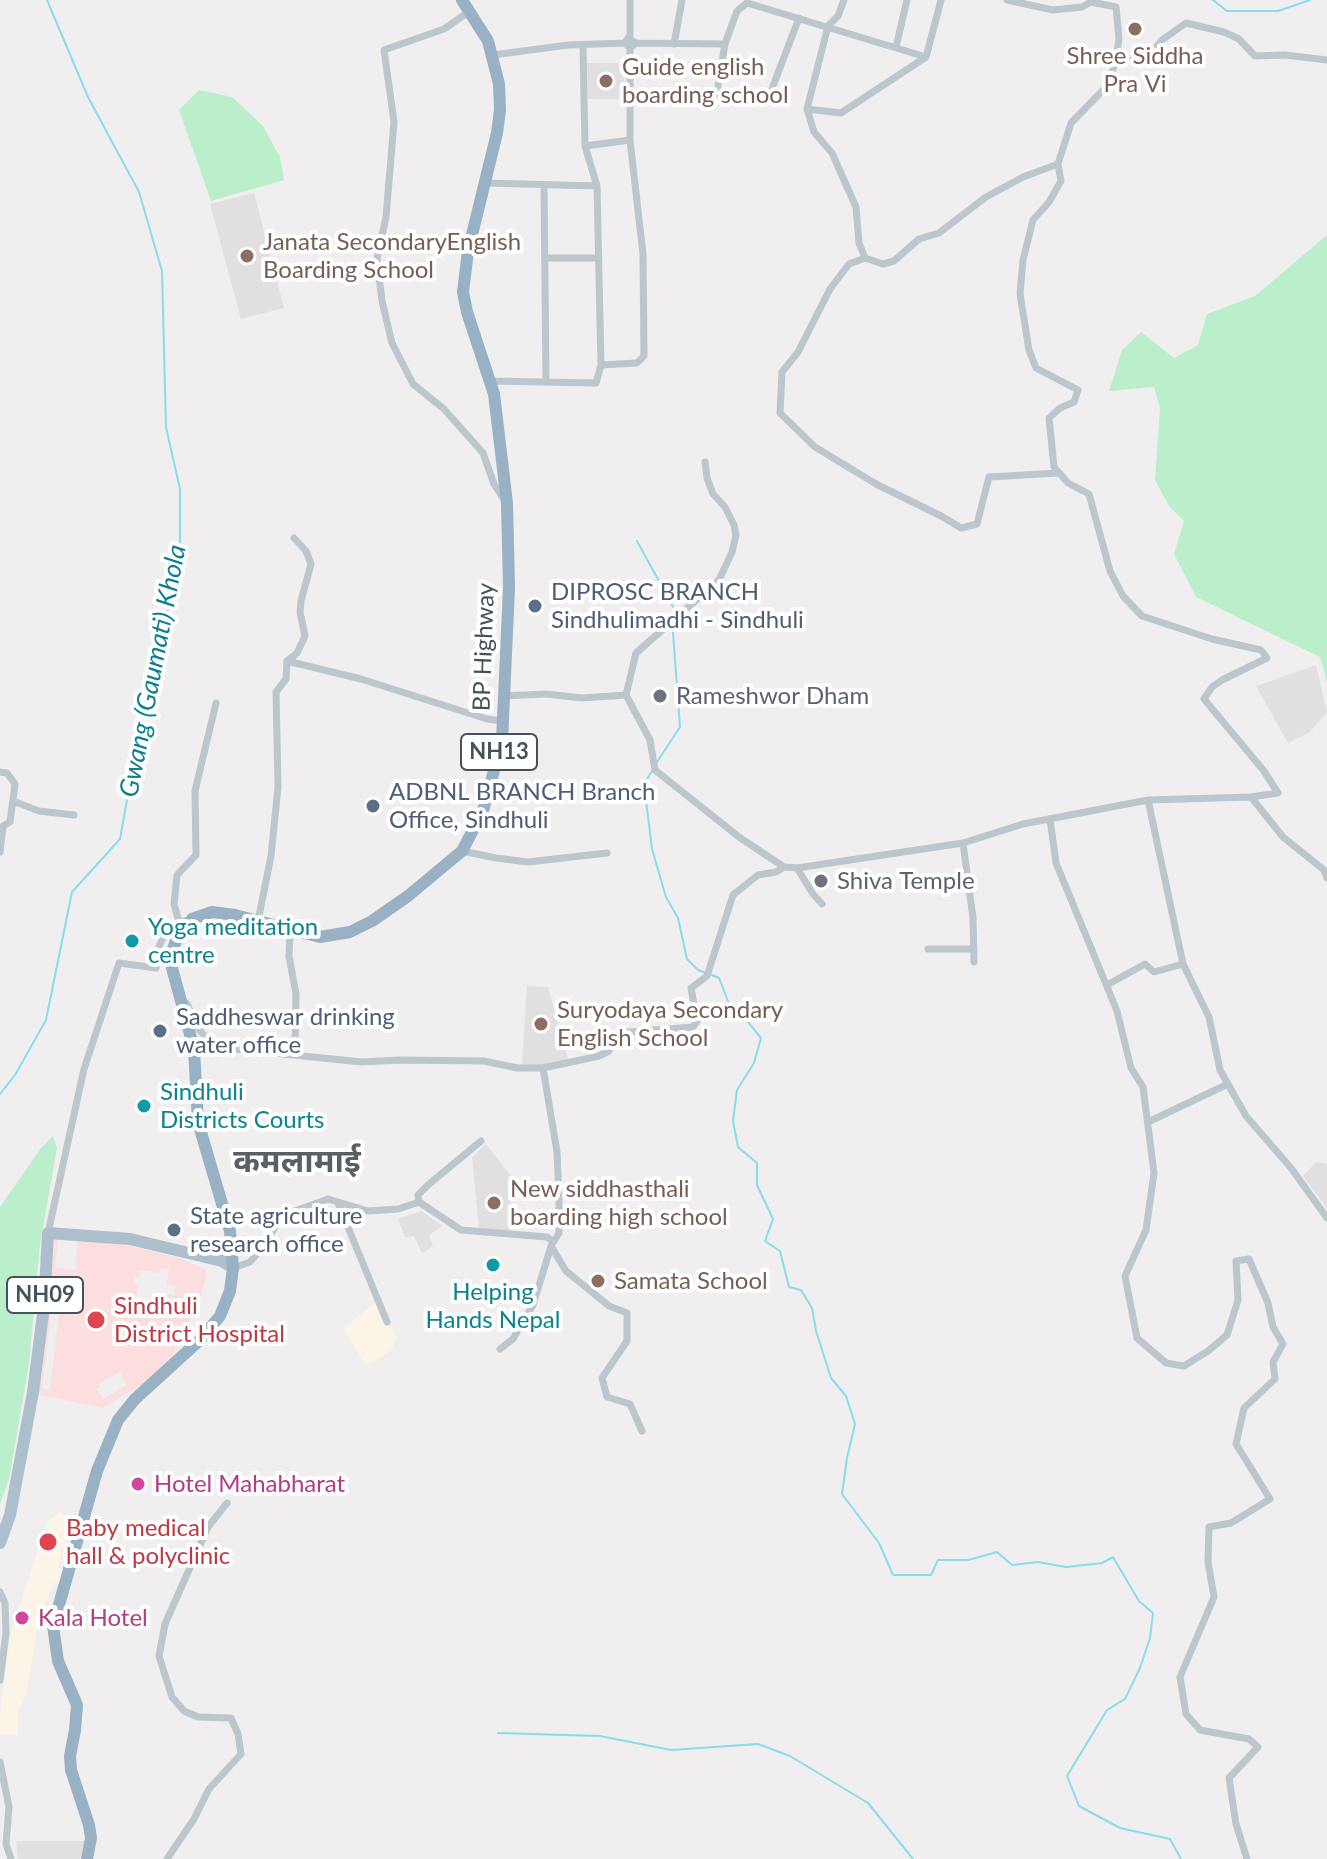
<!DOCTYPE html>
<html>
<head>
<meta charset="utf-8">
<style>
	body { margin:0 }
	canvas { display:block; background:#f0eeee }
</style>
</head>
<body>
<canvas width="1327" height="1859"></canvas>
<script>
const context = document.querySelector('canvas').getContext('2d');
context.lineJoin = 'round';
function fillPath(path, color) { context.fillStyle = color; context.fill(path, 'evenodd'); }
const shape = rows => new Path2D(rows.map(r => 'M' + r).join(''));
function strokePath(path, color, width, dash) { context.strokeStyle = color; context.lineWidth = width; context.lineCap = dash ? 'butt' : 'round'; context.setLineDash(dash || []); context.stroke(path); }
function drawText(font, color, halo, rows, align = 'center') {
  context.font = font + ' Lato,"Noto Sans Devanagari",sans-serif'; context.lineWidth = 8; context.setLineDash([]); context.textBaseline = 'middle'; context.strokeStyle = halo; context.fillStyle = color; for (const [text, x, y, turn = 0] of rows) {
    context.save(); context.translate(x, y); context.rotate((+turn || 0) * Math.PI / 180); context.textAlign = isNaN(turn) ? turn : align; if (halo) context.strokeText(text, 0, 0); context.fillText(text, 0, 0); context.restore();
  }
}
fillPath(shape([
	[379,1300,397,1338,391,1351,366,1366,343,1328],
	[60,1512,70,1520,58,1567,64,1570,59,1584,53,1583,38,1624,27,1691,18,1712,18,1736,0,1734,0,1713,11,1632,47,1522]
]), '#fcf4e6');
fillPath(shape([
	[587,63,624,63,625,99,588,99],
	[254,193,284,308,241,319,210,204],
	[1316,665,1327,712,1310,732,1288,743,1256,686],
	[527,986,548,987,568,1060,544,1065,522,1065],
	[486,1144,513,1178,509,1231,479,1229,472,1157],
	[1316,1162,1327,1164,1327,1208,1303,1176],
	[421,1211,443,1226,429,1235,433,1246,422,1253,414,1236,405,1237,398,1219],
	[16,1841,86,1841,80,1859,18,1859]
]), '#e1dfe0');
fillPath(shape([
	[55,1236,114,1242,179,1258,206,1270,206,1279,196,1309,165,1370,103,1408,36,1394],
	[58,1238,78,1241,75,1270,55,1268],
	[161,1268,169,1269,167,1285,176,1286,174,1295,165,1293,161,1316,152,1315,154,1307,135,1304,138,1285,134,1284,135,1277,139,1277,140,1270,159,1273],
	[55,1277,63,1278,50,1390,42,1388],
	[120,1372,127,1385,103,1399,96,1389,100,1387,99,1384]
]), '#fbdedd');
fillPath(shape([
	[199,90,232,97,263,126,280,157,284,180,211,201,179,110],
	[1327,235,1327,682,1320,657,1196,597,1174,554,1184,521,1169,506,1155,480,1160,408,1154,387,1109,391,1122,350,1141,332,1174,358,1198,345,1207,314,1255,296],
	[53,1136,57,1148,40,1244,29,1364,9,1479,0,1504,0,1207,41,1148]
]), '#bbefcc');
strokePath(shape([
	[1213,0,1227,11,1278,11,1310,0],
	[637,541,677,614],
	[657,762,680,727,673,632,677,620],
	[652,771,644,784,652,849,666,897,678,918,687,959,698,970,706,973],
	[712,975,719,978,731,1009,748,1022,761,1038,754,1063,737,1090,733,1121,738,1147,757,1163,757,1185,773,1219,765,1241,780,1251,789,1287,801,1290,812,1308,816,1331,831,1378,846,1396,855,1424,847,1458,842,1494,879,1543,893,1575,931,1575,938,1560,968,1560,997,1552,1012,1565,1038,1562,1066,1567,1102,1563,1113,1557,1139,1601,1153,1613,1150,1638,1140,1668,1125,1699,1107,1710,1067,1776,1079,1806,1120,1828,1170,1839,1181,1859],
	[0,1094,15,1075,46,1020,72,892,120,839,150,672,170,603,180,551,180,489,166,427,162,271,139,192,88,97,47,0],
	[498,1733,600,1736,671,1750,758,1744,790,1756,868,1803,913,1859]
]), '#88ddec', 2);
strokePath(shape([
	[630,0,630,38],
	[844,0,838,16,828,26,807,109,814,132,832,153,856,207,859,243,865,258,883,264,894,261,919,239,939,233,986,197,1023,177,1058,164,1061,181,1049,202,1033,220,1023,260,1020,294,1029,350,1036,368,1078,390,1074,402,1060,408,1049,418,1054,467,1068,483,1089,494,1110,571,1123,596,1142,616,1212,639,1261,650,1267,658,1222,680,1212,687,1204,699,1264,771,1278,793,1251,797],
	[1007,0,1053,10,1082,7,1091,2,1116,7,1119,39,1116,59,1144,62,1162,40,1186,23,1224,32,1239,39,1255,56,1285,55,1327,60],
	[470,11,444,29,384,50,394,122,386,217,377,259,382,301,392,343,413,384,444,409,483,453,494,484,503,498],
	[636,43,725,44,737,11,747,3,926,57],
	[674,44,682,0],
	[583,46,585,146,597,186,601,365],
	[896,47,907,0],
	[493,55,568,45,625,43,628,38,636,43,630,48,625,43],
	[631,92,770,94,799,18],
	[717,92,725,44],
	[807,109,841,113,926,57,941,0],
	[585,146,630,140],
	[1058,164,1071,123,1109,84,1116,59],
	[484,183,597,186],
	[544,186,546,382],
	[545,258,599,258],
	[865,258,849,264,830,289,798,352,782,372,780,413,815,447,876,484,943,517,961,528,977,524,989,477,1059,473],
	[490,381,596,383,601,365,637,363,644,356,643,254,630,140,630,48],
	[287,661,361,679,487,719,503,721],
	[287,661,297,653,305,636,300,612,301,601,311,564,306,551,294,538],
	[626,695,636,653,719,580,732,552,736,535,734,525,725,507,713,494,707,478,705,462],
	[503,696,546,694,582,698,626,695,650,740,655,770,739,837,784,867,797,868,963,843,1023,824,1148,800,1251,797,1283,837,1324,870,1327,878],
	[468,754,495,765],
	[0,772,7,773,15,784,10,822,3,826,0,852],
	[1148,800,1183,964,1209,1017,1220,1070,1246,1116,1291,1168,1327,1218],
	[13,801,39,811,74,815],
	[1050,819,1056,863,1117,1011,1131,1068,1143,1087,1154,1173,1146,1230,1125,1276,1137,1338,1166,1363,1184,1366,1208,1351,1227,1335,1238,1300,1236,1261,1249,1259,1268,1303,1273,1327,1283,1344,1273,1362,1275,1379,1244,1408,1236,1444,1270,1499,1231,1523,1209,1527,1208,1562,1214,1597,1180,1677,1186,1714,1200,1730,1249,1739,1258,1747,1229,1778,1236,1824,1247,1859],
	[963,843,973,918,974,962],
	[462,851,496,858,528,862,607,853],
	[797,868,813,894,822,904],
	[258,921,271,856,278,787,276,692,286,679,287,661],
	[179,922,174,904,177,875,196,855,195,791,216,703],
	[290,930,289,956,296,994,295,1055],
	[928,949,974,949],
	[1107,985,1145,964,1154,972,1183,964],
	[184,1001,187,1004,197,1027,214,1047,362,1062,399,1060,484,1061,517,1068,543,1068,599,1056,609,1051,612,1038,617,1033,693,1027,697,1021,691,988,707,976,733,895,758,875,776,872,784,867],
	[543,1068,557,1152,559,1197,559,1233,551,1246,566,1271,609,1306,627,1313,627,1341,602,1378,607,1397,630,1404,642,1431],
	[1148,1122,1228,1084],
	[419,1202,418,1195,428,1185,481,1141],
	[338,1203,387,1322],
	[48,1233,84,1069,119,963,156,968,158,949,165,933,179,922,190,920],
	[233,1268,250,1262,265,1245,281,1216,328,1199,368,1211,398,1209,419,1202,461,1230,547,1237,553,1242],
	[500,1349,513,1339,533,1305,551,1246],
	[0,1592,5,1603,6,1633,0,1680],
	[0,1762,9,1807,6,1844,11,1859],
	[167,1859,194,1819,209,1789,241,1754,238,1734,231,1718,198,1717,184,1711,172,1697,159,1656,165,1624,208,1527,227,1503]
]), '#bcc6cd', 7);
strokePath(shape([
	[0,1543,10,1515,33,1392,44,1306,48,1233,130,1239,222,1261,233,1268]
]), '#adbfcd', 12);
strokePath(shape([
	[87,1859,91,1838,89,1825,71,1770,70,1756,75,1730,77,1705,58,1661,53,1626,97,1471,118,1420,135,1399,201,1339,220,1316,230,1291,233,1268,230,1231,198,1122,194,1049,172,968,171,954,176,941,192,919,212,912,235,915,320,937,350,932,372,921,408,896,462,851,483,811,502,741,509,588,507,503,494,394,467,312,463,292,468,251,497,133,500,110,499,84,488,41,462,0]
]), '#99b1c5', 12);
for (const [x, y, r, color] of [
	[1135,29,8,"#8d6e63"],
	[606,81,8,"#8d6e63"],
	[247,256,8,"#8d6e63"],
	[535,606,8,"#5c6f8a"],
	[660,696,8,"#6b7280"],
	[373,806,8,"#5c6f8a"],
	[821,881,8,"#6b7280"],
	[132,941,8,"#0f9aa8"],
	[541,1024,8,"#8d6e63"],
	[160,1031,8,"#5c6f8a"],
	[144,1106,8,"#0f9aa8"],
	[494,1203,8,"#8d6e63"],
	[174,1230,8,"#5c6f8a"],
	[493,1265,8,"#0f9aa8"],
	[598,1281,8,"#8d6e63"],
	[96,1320,10,"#e0444e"],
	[138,1484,8,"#d1479c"],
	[48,1542,10,"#e0444e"],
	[22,1618,8,"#d1479c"]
]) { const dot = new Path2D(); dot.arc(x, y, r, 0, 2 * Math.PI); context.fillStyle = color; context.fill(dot); strokePath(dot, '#fff', 3); }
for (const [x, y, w] of [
	[499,752,76],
	[45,1295,76]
]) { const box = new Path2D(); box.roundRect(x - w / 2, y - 18, w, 36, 6); context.fillStyle = '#fff'; context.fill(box); strokePath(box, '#46525b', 2); }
drawText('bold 22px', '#46525b', null, [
	["NH13",499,752],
	["NH09",45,1295]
]);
drawText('24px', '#785e54', '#fff', [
	["Shree Siddha",1135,56,"center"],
	["Pra Vi",1135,84,"center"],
	["Guide english",622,67],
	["boarding school",622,95],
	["Janata SecondaryEnglish",263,242],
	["Boarding School",263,270],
	["Suryodaya Secondary",557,1010],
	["English School",557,1038],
	["New siddhasthali",510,1189],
	["boarding high school",510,1217],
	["Samata School",614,1281]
], 'left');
drawText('24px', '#4e5e75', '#fff', [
	["DIPROSC BRANCH",551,592],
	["Sindhulimadhi - Sindhuli",551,620],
	["ADBNL BRANCH Branch",389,792],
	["Office, Sindhuli",389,820],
	["Saddheswar drinking",176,1017],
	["water office",176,1045],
	["State agriculture",190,1216],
	["research office",190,1244]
], 'left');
drawText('24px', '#46525b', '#fff', [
	["BP Highway",484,647,-88]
]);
drawText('24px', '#5b616d', '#fff', [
	["Rameshwor Dham",676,696],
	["Shiva Temple",837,881]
], 'left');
drawText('24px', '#0d838f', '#fff', [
	["Yoga meditation",148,927],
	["centre",148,955],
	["Sindhuli",160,1092],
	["Districts Courts",160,1120],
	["Helping",493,1292,"center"],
	["Hands Nepal",493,1320,"center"]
], 'left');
drawText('24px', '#be3a42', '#fff', [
	["Sindhuli",114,1306],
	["District Hospital",114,1334],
	["Baby medical",66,1528],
	["hall & polyclinic",66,1556]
], 'left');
drawText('24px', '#b23c85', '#fff', [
	["Hotel Mahabharat",154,1484],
	["Kala Hotel",38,1618]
], 'left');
drawText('italic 26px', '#0c7e92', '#fff', [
	["Gwang (Gaumati) Khola",153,671,-79]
]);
drawText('bold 32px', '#5a5f63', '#fff', [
	["कमलामाई",297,1162]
]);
</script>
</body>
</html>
